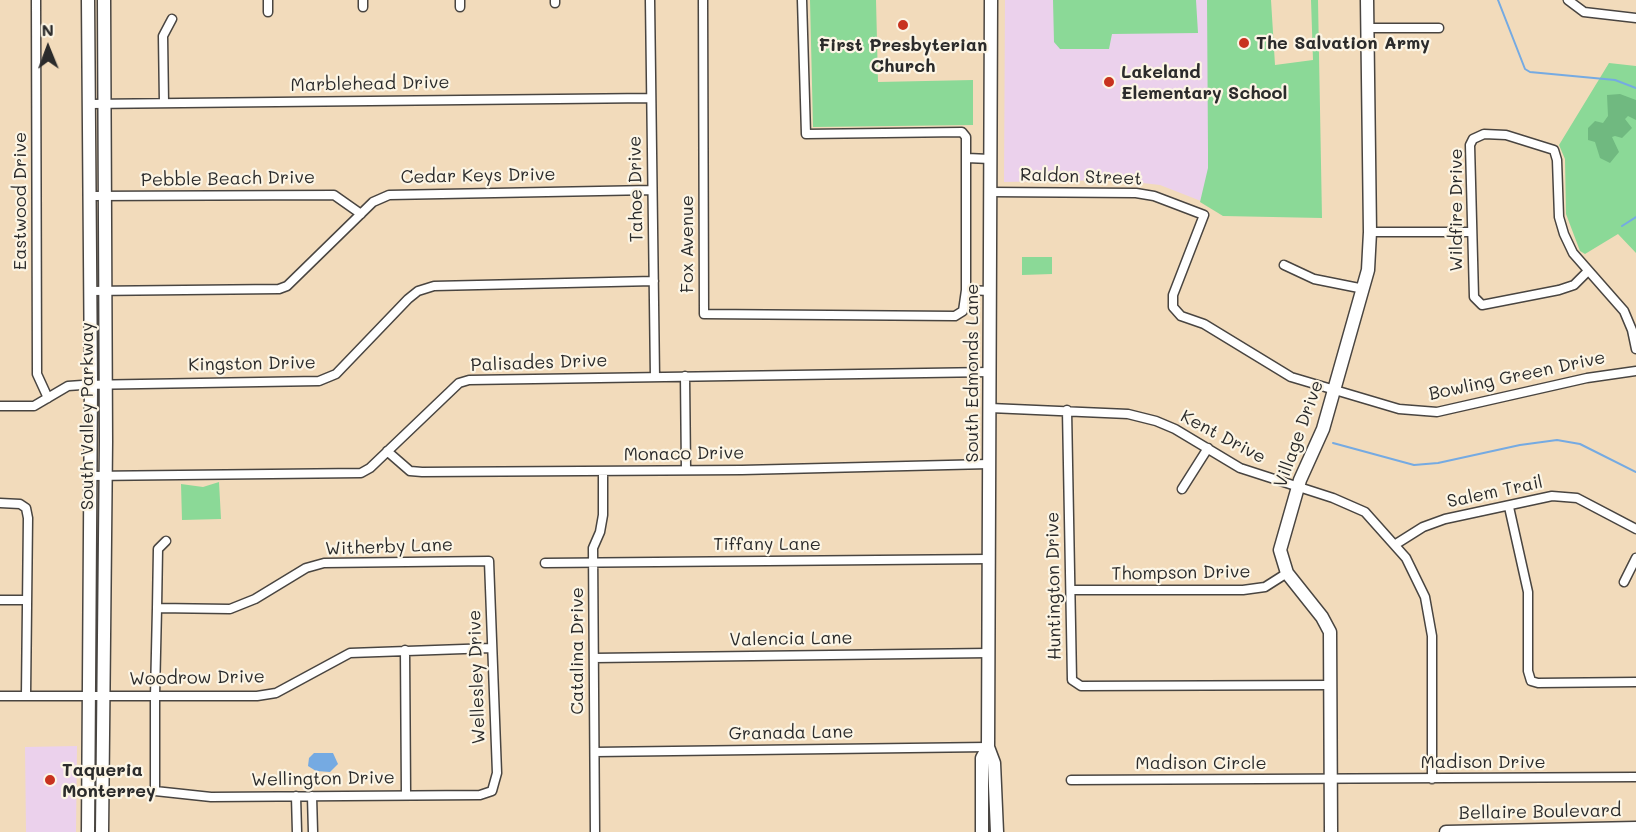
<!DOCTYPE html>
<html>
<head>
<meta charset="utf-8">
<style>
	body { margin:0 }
	#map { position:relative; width:1636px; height:832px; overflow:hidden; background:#f2dbbb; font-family:Mali,sans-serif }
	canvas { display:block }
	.north { position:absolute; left:18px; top:18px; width:60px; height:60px; -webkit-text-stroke:4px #fcf5e5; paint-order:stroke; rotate:359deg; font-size:16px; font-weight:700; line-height:24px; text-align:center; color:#2b2b2b }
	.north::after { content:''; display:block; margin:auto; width:21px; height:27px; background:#2b2b2b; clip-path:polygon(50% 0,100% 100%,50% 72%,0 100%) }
</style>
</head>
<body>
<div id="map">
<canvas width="1636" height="832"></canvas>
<div class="north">N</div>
</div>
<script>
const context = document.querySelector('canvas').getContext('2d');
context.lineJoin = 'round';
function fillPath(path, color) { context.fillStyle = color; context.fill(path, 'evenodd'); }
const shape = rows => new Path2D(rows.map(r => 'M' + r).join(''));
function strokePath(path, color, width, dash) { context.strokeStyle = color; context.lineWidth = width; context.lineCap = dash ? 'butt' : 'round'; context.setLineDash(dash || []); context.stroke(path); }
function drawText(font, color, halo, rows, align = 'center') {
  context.font = font + ' Mali,sans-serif'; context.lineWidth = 4.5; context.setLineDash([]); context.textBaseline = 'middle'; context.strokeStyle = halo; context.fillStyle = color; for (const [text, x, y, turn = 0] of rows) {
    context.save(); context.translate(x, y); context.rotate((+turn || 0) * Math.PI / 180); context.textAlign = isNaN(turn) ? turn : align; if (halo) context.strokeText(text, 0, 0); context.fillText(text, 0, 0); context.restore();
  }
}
fillPath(shape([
	[1005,0,1212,0,1216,165,1206,203,1160,185,1117,180,1004,182],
	[77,746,76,832,26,832,25,747]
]), '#ebd1ec');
fillPath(shape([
	[810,0,876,0,878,82,973,80,973,125,813,127],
	[1053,0,1196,0,1198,33,1112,34,1109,49,1060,49,1054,42],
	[1207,0,1271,0,1275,65,1313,60,1311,0,1318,0,1322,218,1223,216,1200,202,1208,168,1208,150],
	[1609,63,1636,66,1636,253,1618,234,1585,254,1580,251,1566,214,1565,159,1559,145],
	[1022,257,1052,257,1052,274,1022,275],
	[219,482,221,519,182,520,181,484,203,487]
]), '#8bd997');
fillPath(shape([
	[1620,94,1636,100,1636,120,1628,116,1625,119,1632,128,1622,138,1615,136,1612,137,1619,152,1610,163,1600,158,1595,142,1588,140,1588,128,1595,121,1603,123,1608,116,1607,95]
]), '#70b980');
fillPath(shape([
	[314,753,333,753,338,764,330,772,316,771,308,766,309,758]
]), '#75aae2');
strokePath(shape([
	[1498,0,1525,69,1530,72,1615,80,1636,88],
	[1622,226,1636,217],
	[1333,443,1414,465,1438,463,1520,445,1557,440,1580,444,1636,472]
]), '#75aae2', 2);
const street = shape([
	[36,0,37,374,48,398],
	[555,0,555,3],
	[650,0,655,377],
	[703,0,704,314,955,316,963,311,966,290,966,137,962,132,806,134,802,0],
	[1568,0,1584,12,1636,18],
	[363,7,363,0],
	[460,7,460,0],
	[268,12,268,0],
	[1368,28,1439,28],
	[164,103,163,36,172,19],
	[89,104,651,98],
	[967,158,990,159],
	[990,192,1136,193,1154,196,1204,215,1173,295,1173,307,1181,316,1204,324,1291,377,1399,409,1437,412,1587,378,1636,371],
	[89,196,334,195,361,214],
	[1370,232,1472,232],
	[1284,265,1314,279,1364,289],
	[1588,271,1574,285,1559,290,1482,305,1474,297,1470,145,1473,139,1484,134,1506,135,1554,150,1557,160,1559,217,1564,234,1573,253,1624,311,1632,330,1636,349],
	[966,290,990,291],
	[90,291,279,289,287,286,373,202,389,195,652,190],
	[685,376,686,470],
	[0,406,34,406,68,386,82,385,319,381,336,374,408,299,418,291,434,286,654,281],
	[990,408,1128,414,1156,421,1175,429,1240,468,1333,498,1365,512,1406,558,1425,597,1432,636,1432,779],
	[1067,410,1072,680,1081,686,1331,685],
	[387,451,410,471,422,472,742,470,989,464],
	[90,476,361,473,370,468,459,383,469,380,990,372],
	[1182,489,1208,448],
	[0,503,20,504,26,508,28,518,26,695],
	[1509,507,1528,592,1528,671,1531,681,1538,683,1636,682],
	[1396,544,1423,527,1445,519,1552,496,1577,498,1636,529],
	[545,563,989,559],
	[1624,582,1636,558],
	[1072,590,1243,590,1265,587,1287,573],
	[0,600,27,600],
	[157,608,230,609,255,599,306,568,324,563,489,561,497,773,492,791,480,795,211,797,155,791,155,696,157,608,158,549,166,541],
	[405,650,406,794],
	[594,658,989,653],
	[0,696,257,696,276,693,350,653,492,648],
	[595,752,988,747],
	[1071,780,1636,777],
	[296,796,297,832],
	[312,796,313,832],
	[595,832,593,548,600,532,603,515,603,471]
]);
const secondary = shape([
	[991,0,988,747,994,763,997,832],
	[88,832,91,384,88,0],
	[102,832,106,441,104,0],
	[982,832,982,758,988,747],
	[1331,832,1330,632,1322,617,1287,573,1280,550,1300,480,1323,429,1368,270,1370,232,1367,0],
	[1446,832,1636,828]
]);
strokePath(street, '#494541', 11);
strokePath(secondary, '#494541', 15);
strokePath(street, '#fff', 8);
strokePath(secondary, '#fff', 12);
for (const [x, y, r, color] of [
	[903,25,6,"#c8321e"],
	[1244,43,6,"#c8321e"],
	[1109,82,6,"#c8321e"],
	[50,780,6,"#c8321e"]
]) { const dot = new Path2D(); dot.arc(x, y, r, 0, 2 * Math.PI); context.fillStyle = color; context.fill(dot); strokePath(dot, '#fcf5e5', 2); }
drawText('bold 18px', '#2b2b2b', '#fcf5e5', [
	["The Salvation Army",1256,43],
	["First Presbyterian",903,45,"center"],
	["Church",903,66,"center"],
	["Lakeland",1121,72],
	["Elementary School",1121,93],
	["Taqueria",62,770],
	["Monterrey",62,791]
], 'left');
drawText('18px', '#2b2b2b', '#fcf5e5', [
	["Marblehead Drive",370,84,-1],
	["Cedar Keys Drive",478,176,-1],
	["Raldon Street",1081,177,2],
	["Pebble Beach Drive",228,179,-1],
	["Tahoe Drive",636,189,-91],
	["Eastwood Drive",20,201,-90],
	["Wildfire Drive",1456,210,-90],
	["Fox Avenue",687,244,-90],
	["Palisades Drive",539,363,-2],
	["Kingston Drive",252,364,-1],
	["South Edmonds Lane",972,373,-90],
	["Bowling Green Drive",1517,376,-12],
	["South Valley Parkway",87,416,-90],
	["Village Drive",1299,434,-70],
	["Kent Drive",1223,437,28],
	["Monaco Drive",684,454,-1],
	["Salem Trail",1495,492,-12],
	["Tiffany Lane",767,544],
	["Witherby Lane",389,547,-2],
	["Thompson Drive",1181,573,-1],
	["Huntington Drive",1054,586,-91],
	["Valencia Lane",791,639,-1],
	["Catalina Drive",577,651,-90],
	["Wellesley Drive",477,677,-92],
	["Woodrow Drive",197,678,-1],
	["Granada Lane",791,733,-1],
	["Madison Drive",1483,762],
	["Madison Circle",1201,763],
	["Wellington Drive",323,779,-1],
	["Bellaire Boulevard",1540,812,-1]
]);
</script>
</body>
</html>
